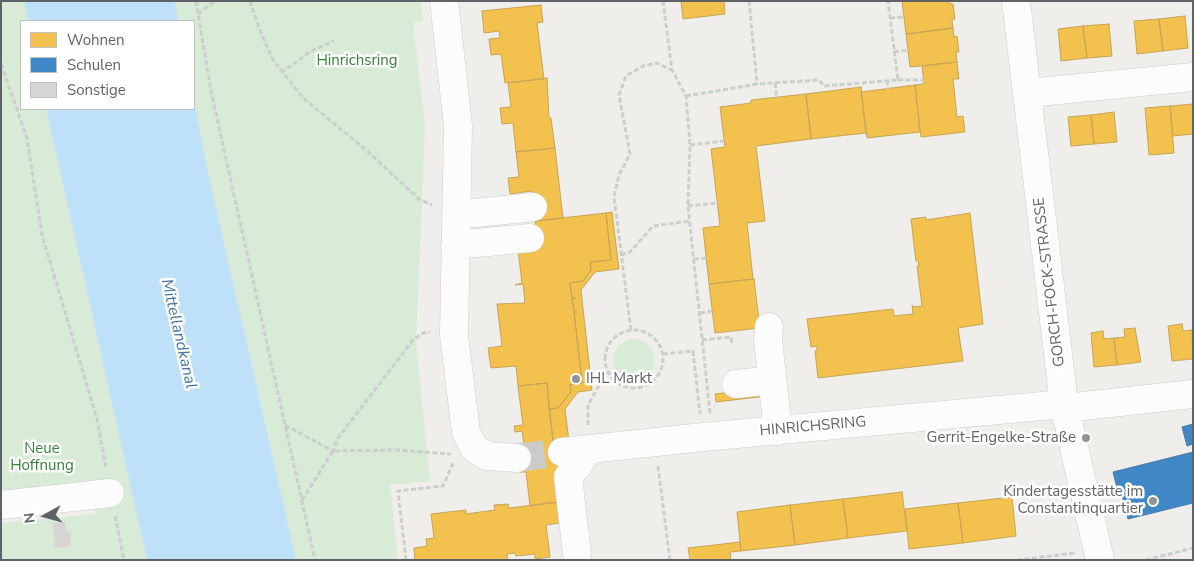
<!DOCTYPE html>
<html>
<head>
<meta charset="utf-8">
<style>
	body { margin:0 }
	#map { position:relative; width:1194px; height:561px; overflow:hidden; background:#efeeea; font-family:"Nunito Sans",sans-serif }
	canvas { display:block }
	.frame { position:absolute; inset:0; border:2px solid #5f6368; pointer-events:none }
	.legend { position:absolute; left:20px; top:20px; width:175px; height:90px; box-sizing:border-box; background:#fff; border:1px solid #bfc1c3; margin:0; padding:6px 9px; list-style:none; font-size:15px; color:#5f6368 }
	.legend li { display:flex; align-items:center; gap:10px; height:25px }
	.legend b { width:25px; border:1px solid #bfc1c3 }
	.north { position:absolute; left:20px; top:491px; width:50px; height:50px; -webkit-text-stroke:4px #fff; paint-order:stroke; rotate:263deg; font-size:14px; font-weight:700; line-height:20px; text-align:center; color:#5f6368 }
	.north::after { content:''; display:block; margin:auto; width:18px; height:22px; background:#5f6368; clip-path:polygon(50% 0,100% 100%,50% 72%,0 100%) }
</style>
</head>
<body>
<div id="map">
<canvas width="1194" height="561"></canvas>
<div class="frame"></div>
<ul class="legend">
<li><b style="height:14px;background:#f2c14e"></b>Wohnen</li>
<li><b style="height:14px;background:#3f88c5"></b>Schulen</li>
<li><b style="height:14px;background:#d6d5d3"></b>Sonstige</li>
</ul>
<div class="north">N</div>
</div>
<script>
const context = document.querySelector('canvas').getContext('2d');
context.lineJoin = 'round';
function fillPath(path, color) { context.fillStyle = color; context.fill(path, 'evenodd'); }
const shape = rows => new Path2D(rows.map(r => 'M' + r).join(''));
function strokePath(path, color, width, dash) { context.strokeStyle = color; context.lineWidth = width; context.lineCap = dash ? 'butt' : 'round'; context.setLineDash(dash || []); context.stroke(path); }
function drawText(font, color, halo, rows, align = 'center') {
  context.font = font + ' "Nunito Sans",sans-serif'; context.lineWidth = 5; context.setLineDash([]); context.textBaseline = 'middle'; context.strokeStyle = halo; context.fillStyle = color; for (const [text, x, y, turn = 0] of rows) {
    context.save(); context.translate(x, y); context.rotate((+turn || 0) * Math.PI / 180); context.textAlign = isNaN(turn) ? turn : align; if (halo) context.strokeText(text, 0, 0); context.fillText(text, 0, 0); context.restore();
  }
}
fillPath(shape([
	[1,1,24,1,28,21,21,21,21,109,46,109,147,560,1,560,1,523,96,514,92,496,1,505],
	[175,1,421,1,423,21,413,23,425,125,416,344,430,481,390,485,398,560,296,560,206,163,194,101,194,21,178,21],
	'613 360a21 21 0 1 1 42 0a21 21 0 1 1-42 0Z'
]), '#d8ebd6');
fillPath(shape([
	[24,1,175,1,178,21,28,21],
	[194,101,206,163,296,560,147,560,46,109,194,109]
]), '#bfe0f9');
const homes = shape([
	[681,1,724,1,725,14,683,19,681,1],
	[902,1,950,1,950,4,953,4,955,19,952,19,953,28,906,34,902,1],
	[541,5,543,22,537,23,544,79,505,83,501,54,491,55,489,39,500,38,499,31,484,33,482,11,541,5],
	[1185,16,1188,48,1163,51,1159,19,1185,16],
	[1159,19,1163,51,1137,54,1134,21,1159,19],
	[1109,24,1112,56,1087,58,1083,26,1109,24],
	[1083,26,1087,58,1061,61,1058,29,1083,26],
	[953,28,954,37,957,36,959,52,956,52,957,62,910,67,906,34,953,28],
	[957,62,959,79,953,79,957,117,963,116,965,132,921,137,915,85,924,84,922,66,957,62],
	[547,78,549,118,551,118,555,148,516,152,513,123,502,124,500,108,511,107,508,83,547,78],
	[915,85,920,132,867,138,861,92,915,85],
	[861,87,866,133,811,139,806,94,861,87],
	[806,94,811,139,756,146,765,221,747,223,753,279,709,284,703,228,720,226,711,149,725,147,720,107,751,103,751,100,806,94],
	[1193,104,1193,134,1173,136,1170,106,1193,104],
	[1170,106,1174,153,1149,155,1145,108,1170,106],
	[1114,112,1117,142,1094,144,1091,115,1114,112],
	[1091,115,1094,144,1071,146,1068,117,1091,115],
	[555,148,563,218,535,221,532,191,510,194,508,178,519,177,516,152,555,148],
	[612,212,619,269,595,272,581,290,592,390,578,392,565,409,572,465,558,502,555,475,565,474,561,440,553,441,549,409,558,408,571,392,570,385,582,383,574,312,577,312,574,311,572,299,576,298,572,298,570,283,583,281,591,270,590,262,611,260,606,213,612,212],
	[606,213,611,260,590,262,591,270,583,281,570,283,572,298,576,298,572,299,574,311,577,312,574,312,582,383,570,385,571,392,558,408,549,409,547,383,518,386,516,366,491,368,488,348,502,346,497,304,525,303,523,284,515,285,522,283,518,250,537,234,535,221,606,213],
	[970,213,983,324,958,328,963,361,818,378,815,351,817,351,817,346,811,347,807,319,893,309,894,316,913,314,912,305,914,307,922,306,917,266,919,266,918,261,916,261,911,219,926,217,926,220,970,213],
	[754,279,760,328,715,333,709,284,754,279],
	[1182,324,1183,331,1192,330,1193,359,1172,361,1168,326,1182,324],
	[1135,328,1141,362,1117,365,1114,338,1125,337,1124,329,1135,328],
	[1103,331,1104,339,1114,338,1117,365,1094,367,1091,333,1103,331],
	[547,383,553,441,561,440,565,474,555,475,558,502,530,506,526,472,519,472,516,446,524,445,522,431,515,432,514,426,523,425,518,386,547,383],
	[767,388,767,396,716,402,715,394,767,388],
	[902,492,907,531,848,538,843,499,902,492],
	[1012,497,1016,536,963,543,958,503,1012,497],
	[843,499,848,538,795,545,790,505,843,499],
	[558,502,560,523,546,525,550,557,535,559,535,554,516,556,515,553,507,554,508,560,415,560,414,548,427,546,426,539,434,538,431,514,466,510,466,514,495,510,494,505,508,504,509,508,558,502],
	[958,503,963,543,909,549,905,509,958,503],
	[790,505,795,545,741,551,737,512,790,505],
	[740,542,741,551,730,552,731,560,690,560,688,548,740,542]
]);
fillPath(homes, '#f2c14e');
strokePath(homes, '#c6a556', 1);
const schools = shape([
	[1193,424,1193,444,1187,446,1182,427,1193,424],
	[1193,452,1193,503,1128,519,1120,487,1117,488,1113,472,1193,452]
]);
fillPath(schools, '#3f88c5');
strokePath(schools, '#497da9', 1);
const building = shape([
	[65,522,66,532,70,531,71,546,55,548,53,523,65,522]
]);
fillPath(building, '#d6d5d3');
strokePath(building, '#deddd9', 1);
strokePath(shape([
	[517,458,562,452]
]), '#cbcbca', 28, [28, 14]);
const minor = shape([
	[444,1,458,126,454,335,466,432,474,448,487,456,517,458],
	[1016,1,1064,404,1100,560],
	[1028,93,1193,77],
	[456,215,533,207],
	[455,245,530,238],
	[769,327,768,340,778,431],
	[736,384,772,380],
	[1083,406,1193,394],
	[562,452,703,437,1064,404],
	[1,505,110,493],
	[577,554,568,477,582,460,581,450]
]);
strokePath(minor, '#cbcccc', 29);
strokePath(shape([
	[196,1,211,91,315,560],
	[250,1,259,28,273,60,303,98,366,150,419,199,432,205],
	[663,1,672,70,686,96,690,145,688,206,710,413],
	[749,1,757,84],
	[198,14,215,1],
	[890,18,904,17],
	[894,52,908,50],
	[1,64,27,138,42,235,97,419,106,468],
	[281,73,311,51,334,41],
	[887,80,888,89],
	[898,80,924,80],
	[775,83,777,99],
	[686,96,757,84,819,80,824,86,898,80,888,1],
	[690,145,724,141],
	[688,206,719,203],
	[621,255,630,252,653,226,690,221],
	[694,259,708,258],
	[700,313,712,311],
	'605 359a29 29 0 1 1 58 0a29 29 0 1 1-58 0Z',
	[631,330,614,197,619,175,630,154,619,95,626,76,643,66,657,63,671,70],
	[702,340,731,337,732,344],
	[663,354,693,351,700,414],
	[285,425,333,451,338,438,413,340,423,333,430,332],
	[588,425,588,405,607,371],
	[658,466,670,560],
	[302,500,333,451,397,450,451,454],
	[115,516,124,560],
	[406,560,398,491,443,486,454,461],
	[1017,560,1075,553],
	[1146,560,1193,548]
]), '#cacfcc', 3, [5, 2.5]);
strokePath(minor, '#fdfcfc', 28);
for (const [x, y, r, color] of [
	[576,379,5,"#919496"],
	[1086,438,5,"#919496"],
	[1153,501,5,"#919496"]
]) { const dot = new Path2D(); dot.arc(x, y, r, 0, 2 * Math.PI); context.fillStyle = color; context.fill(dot); strokePath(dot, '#fff', 2); }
drawText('15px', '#348238', '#fff', [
	["Hinrichsring",357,61],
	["Neue",42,449],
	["Hoffnung",42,466]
]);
drawText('15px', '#5f6368', '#fff', [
	["GORCH-FOCK-STRASSE",1050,282,-97],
	["HINRICHSRING",813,427,-5]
]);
drawText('15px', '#5f6368', '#fff', [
	["IHL Markt",586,379,"left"],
	["Gerrit-Engelke-Straße",1076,438],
	["Kindertagesstätte im",1143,492],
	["Constantinquartier",1143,509]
], 'right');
drawText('italic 16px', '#4174aa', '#fff', [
	["Mittellandkanal",178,334,77]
]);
</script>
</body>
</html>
